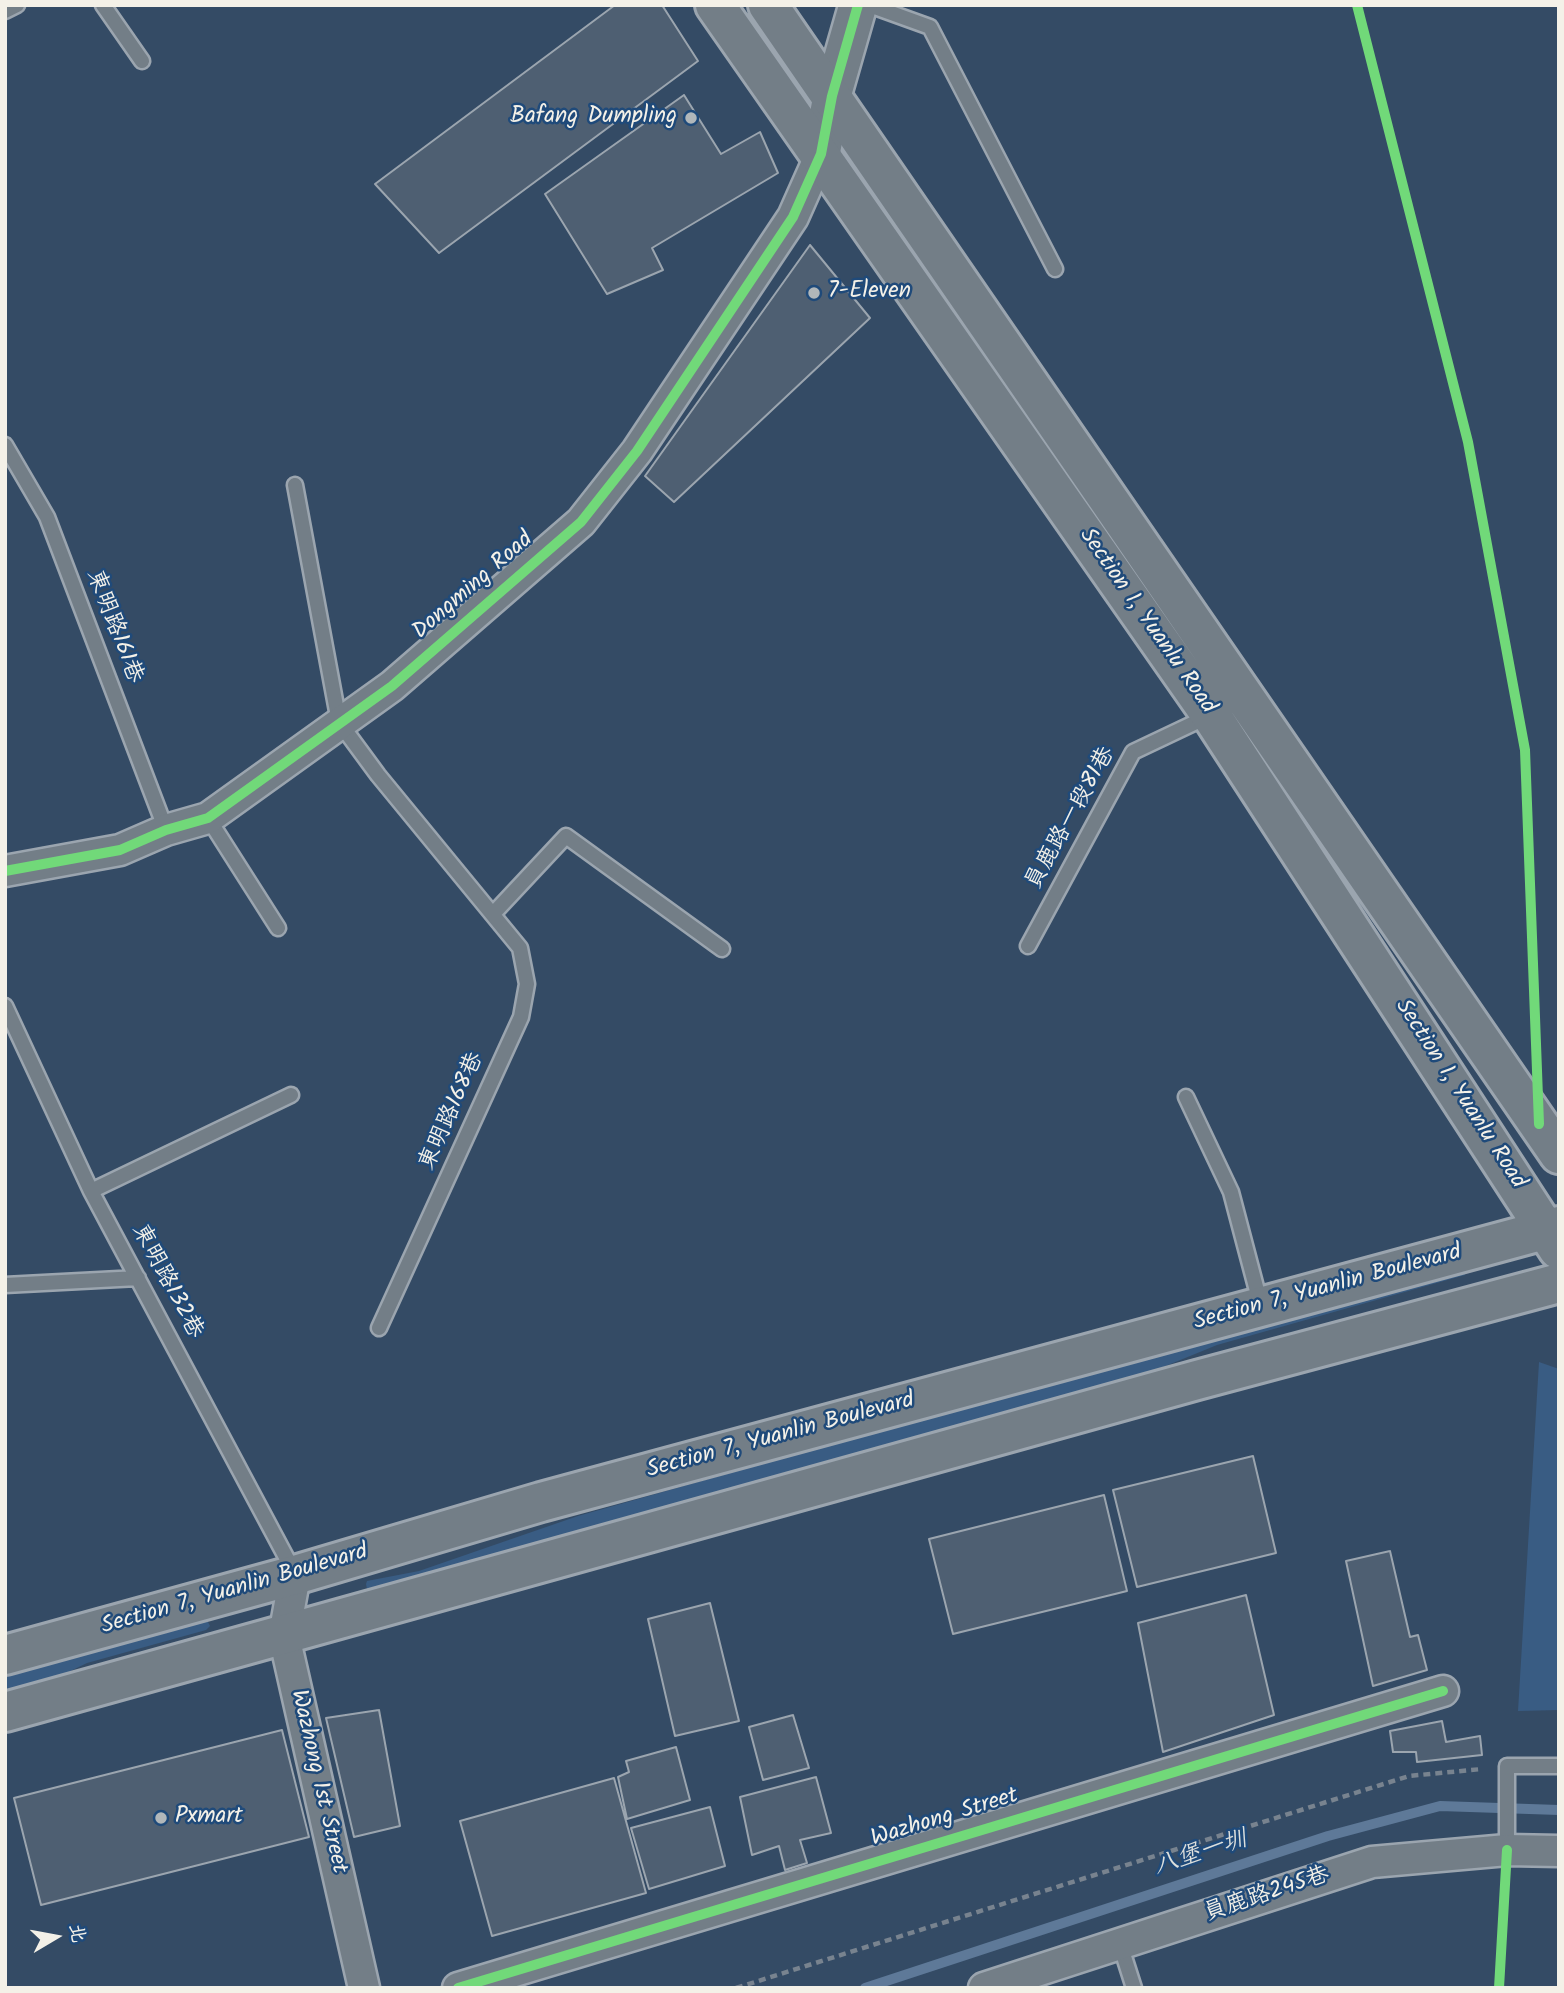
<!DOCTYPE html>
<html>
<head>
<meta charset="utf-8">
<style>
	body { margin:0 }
	#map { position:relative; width:1564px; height:1993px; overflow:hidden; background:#344b65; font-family:Kalam,"LXGW WenKai TC",sans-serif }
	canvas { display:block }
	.frame { position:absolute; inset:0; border:7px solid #f4f1e8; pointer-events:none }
	.north { position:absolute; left:21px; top:1902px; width:70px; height:70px; -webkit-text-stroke:5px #1f4a7a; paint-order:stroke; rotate:80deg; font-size:19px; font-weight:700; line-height:28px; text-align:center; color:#f4f1e8 }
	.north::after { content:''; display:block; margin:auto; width:24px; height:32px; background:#f4f1e8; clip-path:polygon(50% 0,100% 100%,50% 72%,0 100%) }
</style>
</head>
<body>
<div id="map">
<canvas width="1564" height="1993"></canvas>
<div class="frame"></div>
<div class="north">北</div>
</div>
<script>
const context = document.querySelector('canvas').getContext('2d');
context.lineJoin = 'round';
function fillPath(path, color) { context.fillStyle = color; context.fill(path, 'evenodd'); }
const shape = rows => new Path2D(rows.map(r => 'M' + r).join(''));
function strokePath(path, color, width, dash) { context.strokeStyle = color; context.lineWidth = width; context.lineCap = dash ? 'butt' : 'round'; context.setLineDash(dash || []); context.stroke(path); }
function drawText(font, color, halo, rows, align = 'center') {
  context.font = font + ' Kalam,"LXGW WenKai TC",sans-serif'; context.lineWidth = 5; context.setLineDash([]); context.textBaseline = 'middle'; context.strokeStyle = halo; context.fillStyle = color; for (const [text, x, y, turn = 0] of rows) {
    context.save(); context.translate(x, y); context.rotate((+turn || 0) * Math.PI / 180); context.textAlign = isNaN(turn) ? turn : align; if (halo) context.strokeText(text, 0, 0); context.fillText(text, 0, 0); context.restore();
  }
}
fillPath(shape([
	[1465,1269,1465,1275,1217,1345,1151,1372,375,1591,367,1589,366,1584,367,1581,419,1571,578,1516,1425,1276],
	[1539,1362,1559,1369,1559,1710,1518,1711],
	[207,1620,210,1626,206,1630,87,1663,52,1680,5,1692,5,1675]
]), '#395c83');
strokePath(shape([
	[865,1988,1328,1836,1440,1806,1559,1810]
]), '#5e7998', 10);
const building = shape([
	[615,5,662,5,698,61,439,253,375,184,615,5],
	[684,95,721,154,760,132,778,173,652,248,663,270,607,294,545,194,684,95],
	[810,245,870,318,674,502,645,476,810,245],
	[1253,1456,1276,1553,1137,1587,1113,1490,1253,1456],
	[1104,1495,1127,1591,953,1634,929,1539,1104,1495],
	[1390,1551,1410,1637,1418,1635,1427,1670,1373,1686,1346,1561,1390,1551],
	[1246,1595,1274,1715,1163,1752,1138,1623,1246,1595],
	[710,1603,739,1721,675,1736,648,1619,710,1603],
	[379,1710,400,1826,354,1837,326,1718,379,1710],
	[793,1715,809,1768,763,1780,749,1727,793,1715],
	[1442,1721,1446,1742,1480,1736,1482,1755,1417,1762,1416,1752,1393,1752,1390,1731,1442,1721],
	[282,1730,309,1837,41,1905,14,1798,282,1730],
	[676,1747,690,1800,627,1819,618,1777,629,1772,626,1761,676,1747],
	[816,1777,831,1833,800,1840,807,1863,785,1870,779,1846,752,1855,740,1797,816,1777],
	[614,1778,646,1893,492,1936,460,1821,614,1778],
	[710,1807,725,1866,649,1889,631,1828,710,1807]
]);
fillPath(building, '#4e5f72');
strokePath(building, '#9ba5af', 2);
const service = shape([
	[103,5,142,61],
	[869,5,930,27,1055,269],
	[5,11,17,5],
	[5,445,47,517,166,830],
	[295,485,339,722,378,775,520,948,527,984,521,1017,379,1328],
	[208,818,278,928],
	[493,914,566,836,722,949],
	[1028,946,1133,752,1211,715],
	[5,1006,91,1191,294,1572],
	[1186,1097,1231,1192,1261,1306],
	[91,1191,291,1095],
	[5,1285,138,1278],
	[1507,1850,1507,1766,1559,1766],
	[1120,1944,1134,1988]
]);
const minor = shape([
	[5,871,120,850,166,830,208,818,392,686,581,522,637,451,793,217,821,154],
	[295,1575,284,1636,364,1988],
	[458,1988,1443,1691],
	[984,1988,1372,1862,1507,1850,1559,1851]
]);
const tertiary = shape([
	[821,154,832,96,858,5]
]);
const secondary = shape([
	[715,5,1211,715,1558,1249],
	[768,5,1559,1154],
	[5,1655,295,1575,541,1502,1559,1226],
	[5,1712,1197,1380,1559,1283]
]);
strokePath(service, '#9ba5af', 19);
strokePath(minor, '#9ba5af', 35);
strokePath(tertiary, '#9ba5af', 42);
strokePath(secondary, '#9ba5af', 44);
strokePath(shape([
	[736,1988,1409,1776,1482,1769]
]), '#78838f', 4.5, [7, 5]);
strokePath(service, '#737e87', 14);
strokePath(minor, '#737e87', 30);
strokePath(tertiary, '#737e87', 37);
strokePath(secondary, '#737e87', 38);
strokePath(shape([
	[1357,5,1468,442,1525,750,1539,1124],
	[5,871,120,850,166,830,208,818,392,686,581,522,637,451,793,217,821,154,832,96,858,5],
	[458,1988,1443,1691],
	[1499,1988,1507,1850]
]), '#71d979', 10);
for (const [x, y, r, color] of [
	[691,118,7,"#b1b7ba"],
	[814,293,7,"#b1b7ba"],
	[161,1818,7,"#b1b7ba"]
]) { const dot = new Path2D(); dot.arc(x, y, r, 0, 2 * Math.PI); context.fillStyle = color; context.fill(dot); strokePath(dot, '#1f4a7a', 2.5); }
drawText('23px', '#f4f1e8', '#1f4a7a', [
	["Bafang Dumpling",677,118,"right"],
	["7-Eleven",828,293],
	["Pxmart",175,1818]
], 'left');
drawText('23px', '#f4f1e8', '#1f4a7a', [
	["Dongming Road",474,587,-41],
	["Section 1, Yuanlu Road",1146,622,55],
	["東明路161巷",113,627,69],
	["員鹿路一段81巷",1072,819,-61],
	["Section 1, Yuanlu Road",1459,1095,57],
	["東明路168巷",453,1112,-66],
	["東明路132巷",166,1282,62],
	["Section 7, Yuanlin Boulevard",1328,1289,-15],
	["Section 7, Yuanlin Boulevard",781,1437,-15],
	["Section 7, Yuanlin Boulevard",235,1591,-16],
	["Wazhong 1st Street",317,1782,77],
	["Wazhong Street",945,1819,-17],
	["員鹿路245巷",1267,1896,-18]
]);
drawText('italic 24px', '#dee0dd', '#1f4a7a', [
	["八堡一圳",1201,1855,-18]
]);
</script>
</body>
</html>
